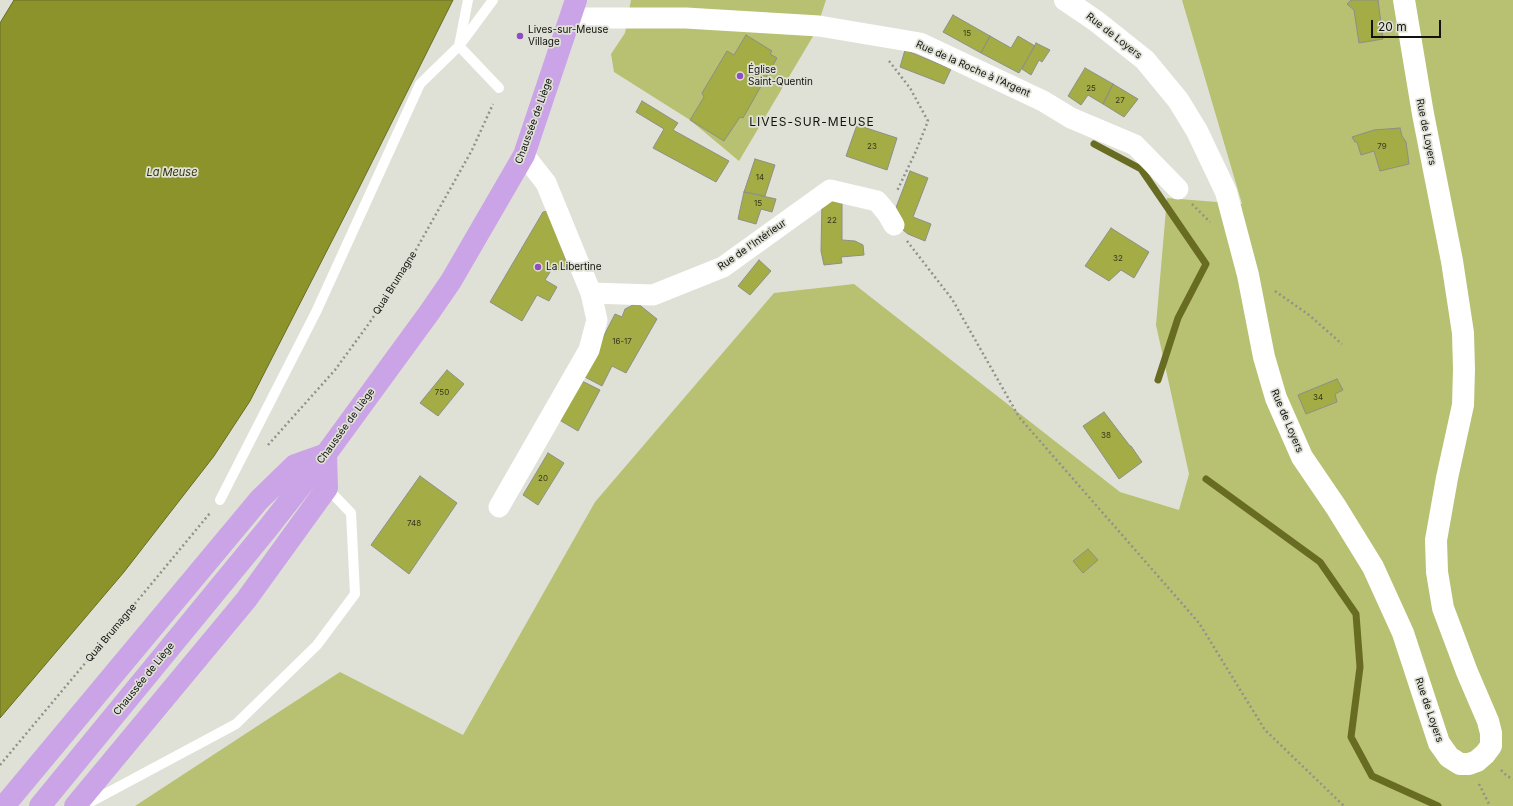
<!DOCTYPE html>
<html>
<head>
<meta charset="utf-8">
<style>
	body { margin:0 }
	#map { position:relative; width:1513px; height:806px; overflow:hidden; background:#dfe1d6; font-family:Inter,sans-serif }
	canvas { display:block }
	.scale { position:absolute; left:1371px; top:20px; width:70px; height:18px; box-sizing:border-box; border:2px solid #12120f; border-top:0; padding-left:5px; font-size:12px; line-height:14px; white-space:nowrap; color:#12120f; -webkit-text-stroke:3px #dfe1d6; paint-order:stroke }
</style>
</head>
<body>
<div id="map">
<canvas width="1513" height="806"></canvas>
<div class="scale">20 m</div>
</div>
<script>
const context = document.querySelector('canvas').getContext('2d');
context.lineJoin = 'round';
function fillPath(path, color) { context.fillStyle = color; context.fill(path, 'evenodd'); }
const shape = rows => new Path2D(rows.map(r => 'M' + r).join(''));
function strokePath(path, color, width, dash) { context.strokeStyle = color; context.lineWidth = width; context.lineCap = dash ? 'butt' : 'round'; context.setLineDash(dash || []); context.stroke(path); }
function drawText(font, color, halo, rows, align = 'center') {
  context.font = font + ' Inter,sans-serif'; context.lineWidth = 3.5; context.setLineDash([]); context.textBaseline = 'middle'; context.strokeStyle = halo; context.fillStyle = color; for (const [text, x, y, turn = 0] of rows) {
    context.save(); context.translate(x, y); context.rotate((+turn || 0) * Math.PI / 180); context.textAlign = isNaN(turn) ? turn : align; if (halo) context.strokeText(text, 0, 0); context.fillText(text, 0, 0); context.restore();
  }
}
fillPath(shape([
	[631,0,826,0,815,33,739,161,690,120,614,72,611,54,625,33],
	[1182,0,1513,0,1513,806,135,806,340,672,463,735,595,502,774,293,854,284,1120,492,1179,510,1189,474,1156,325,1167,198,1242,204]
]), '#b8c071');
const water = shape([
	[14,0,453,0,358,190,250,401,214,456,124,572,0,718,0,23,14,0]
]);
fillPath(water, '#8c932a');
strokePath(water, '#676c22', 1);
strokePath(shape([
	[1094,144,1141,169,1206,264,1178,318,1158,380],
	[1206,479,1320,562,1356,614,1360,667,1351,737,1372,776,1438,806]
]), '#676c22', 7);
const building = shape([
	[1351,0,1378,0,1383,39,1359,43,1354,10,1347,4,1351,0],
	[953,15,990,36,981,53,943,32,953,15],
	[746,35,772,51,770,54,777,58,743,118,740,117,724,141,690,120,704,97,702,93,727,51,734,55,746,35],
	[990,36,1011,48,1018,36,1035,46,1019,73,981,53,990,36],
	[1036,43,1050,50,1042,62,1039,60,1031,75,1022,69,1036,43],
	[905,50,951,69,944,84,900,67,905,50],
	[1085,68,1113,84,1103,104,1088,95,1081,105,1068,96,1085,68],
	[1113,84,1138,99,1124,117,1103,104,1113,84],
	[642,101,678,123,673,130,729,161,716,182,653,148,664,129,636,112,642,101],
	[857,125,897,138,887,170,846,156,857,125],
	[1400,128,1402,136,1406,142,1409,164,1380,171,1374,151,1361,155,1357,142,1355,142,1352,137,1374,130,1400,128],
	[755,159,775,165,765,196,744,192,755,159],
	[910,171,928,178,913,217,931,224,925,241,908,234,898,226,892,218,910,171],
	[744,192,776,199,772,212,761,209,756,224,738,219,744,192],
	[822,201,842,202,842,240,855,241,863,245,864,255,841,257,842,263,824,265,821,251,822,201],
	[549,211,568,266,555,271,552,269,545,280,557,287,549,301,537,295,522,321,490,302,543,212,549,211],
	[1111,228,1149,252,1134,278,1121,270,1109,281,1085,266,1111,228],
	[759,260,771,271,750,295,738,286,759,260],
	[637,303,657,319,626,373,612,366,602,386,583,376,615,314,622,317,625,309,637,303],
	[447,370,464,384,438,416,420,403,447,370],
	[578,379,600,390,578,431,556,418,578,379],
	[1337,379,1343,390,1335,394,1337,402,1306,414,1298,395,1337,379],
	[1104,412,1130,446,1131,446,1142,462,1119,479,1083,426,1104,412],
	[548,453,564,463,538,505,523,495,548,453],
	[420,476,457,503,409,574,371,545,420,476],
	[1088,549,1098,560,1083,573,1073,561,1088,549]
]);
fillPath(building, '#a4ac46');
strokePath(building, '#8e8f86', 1);
strokePath(shape([
	[889,61,910,88,928,121,916,151,897,191],
	[1192,204,1210,222],
	[907,241,952,299,1019,417,1199,623,1265,730,1344,806],
	[1275,291,1309,315,1342,344],
	[268,445,335,370,370,322,408,264,472,150,493,104],
	[0,765,148,588,210,513],
	[1501,770,1507,776,1513,779],
	[1479,784,1490,806]
]), '#90928a', 2.5, [2, 3]);
strokePath(shape([
	[468,0,459,46,499,88],
	[220,500,316,312,420,84,459,46,493,0],
	[83,806,236,724,317,645,355,594,351,513,327,488]
]), '#fff', 10);
strokePath(shape([
	[570,18,686,18,819,26,920,43,1043,101,1071,118,1135,145,1178,189],
	[591,293,653,295,723,267,830,190,877,201,887,213,894,225],
	[499,507,589,350,597,320,591,293,546,183,524,155]
]), '#fff', 21);
strokePath(shape([
	[1065,0,1096,21,1145,60,1178,100,1197,131,1226,192,1248,275,1264,357,1276,398,1302,457,1336,507,1373,567,1403,633,1439,743,1449,757,1460,764,1469,764,1477,761,1485,754,1491,746,1491,733,1488,721,1467,672,1443,608,1437,572,1436,540,1447,478,1463,405,1464,369,1463,333,1452,261,1423,114,1404,0]
]), '#fff', 22);
strokePath(shape([
	[4,806,259,500,295,465,326,454],
	[40,806,268,528,326,454,429,313,451,281,524,155,576,0],
	[75,806,246,600,327,488,326,454]
]), '#caa4e6', 22);
for (const [x, y, r, color] of [
	[520,36,4,"#904dc1"],
	[740,76,4,"#904dc1"],
	[538,267,4,"#904dc1"]
]) { const dot = new Path2D(); dot.arc(x, y, r, 0, 2 * Math.PI); context.fillStyle = color; context.fill(dot); strokePath(dot, '#dfe1d6', 1.5); }
drawText('8px', '#36381d', null, [
	["15",967,34],
	["25",1091,89],
	["27",1120,101],
	["23",872,147],
	["79",1382,147],
	["14",760,178],
	["15",758,204],
	["22",832,221],
	["32",1118,259],
	["16-17",622,342],
	["750",442,393],
	["34",1318,398],
	["38",1106,436],
	["20",543,479],
	["748",414,524]
]);
drawText('10px', '#12120f', '#dfe1d6', [
	["Lives-sur-Meuse",528,30],
	["Village",528,42],
	["Église",748,70],
	["Saint-Quentin",748,82],
	["La Libertine",546,267]
], 'left');
drawText('10px', '#12120f', '#dfe1d6', [
	["Rue de Loyers",1114,36,38],
	["Rue de la Roche à l'Argent",973,69,24],
	["Chaussée de Liège",534,121,-70],
	["Rue de Loyers",1426,132,79],
	["Rue de l'Intérieur",752,245,-35],
	["Quai Brumagne",395,283,-58],
	["Rue de Loyers",1287,421,67],
	["Chaussée de Liège",346,426,-54],
	["Quai Brumagne",111,633,-50],
	["Chaussée de Liège",144,679,-51],
	["Rue de Loyers",1429,710,71]
]);
drawText('italic 11px', '#323509', '#dfe1d6', [
	["La Meuse",172,173]
]);
context.letterSpacing = '1px';
drawText('12px', '#12120f', '#dfe1d6', [
	["LIVES-SUR-MEUSE",812,122]
]);
context.letterSpacing = '0px';
</script>
</body>
</html>
